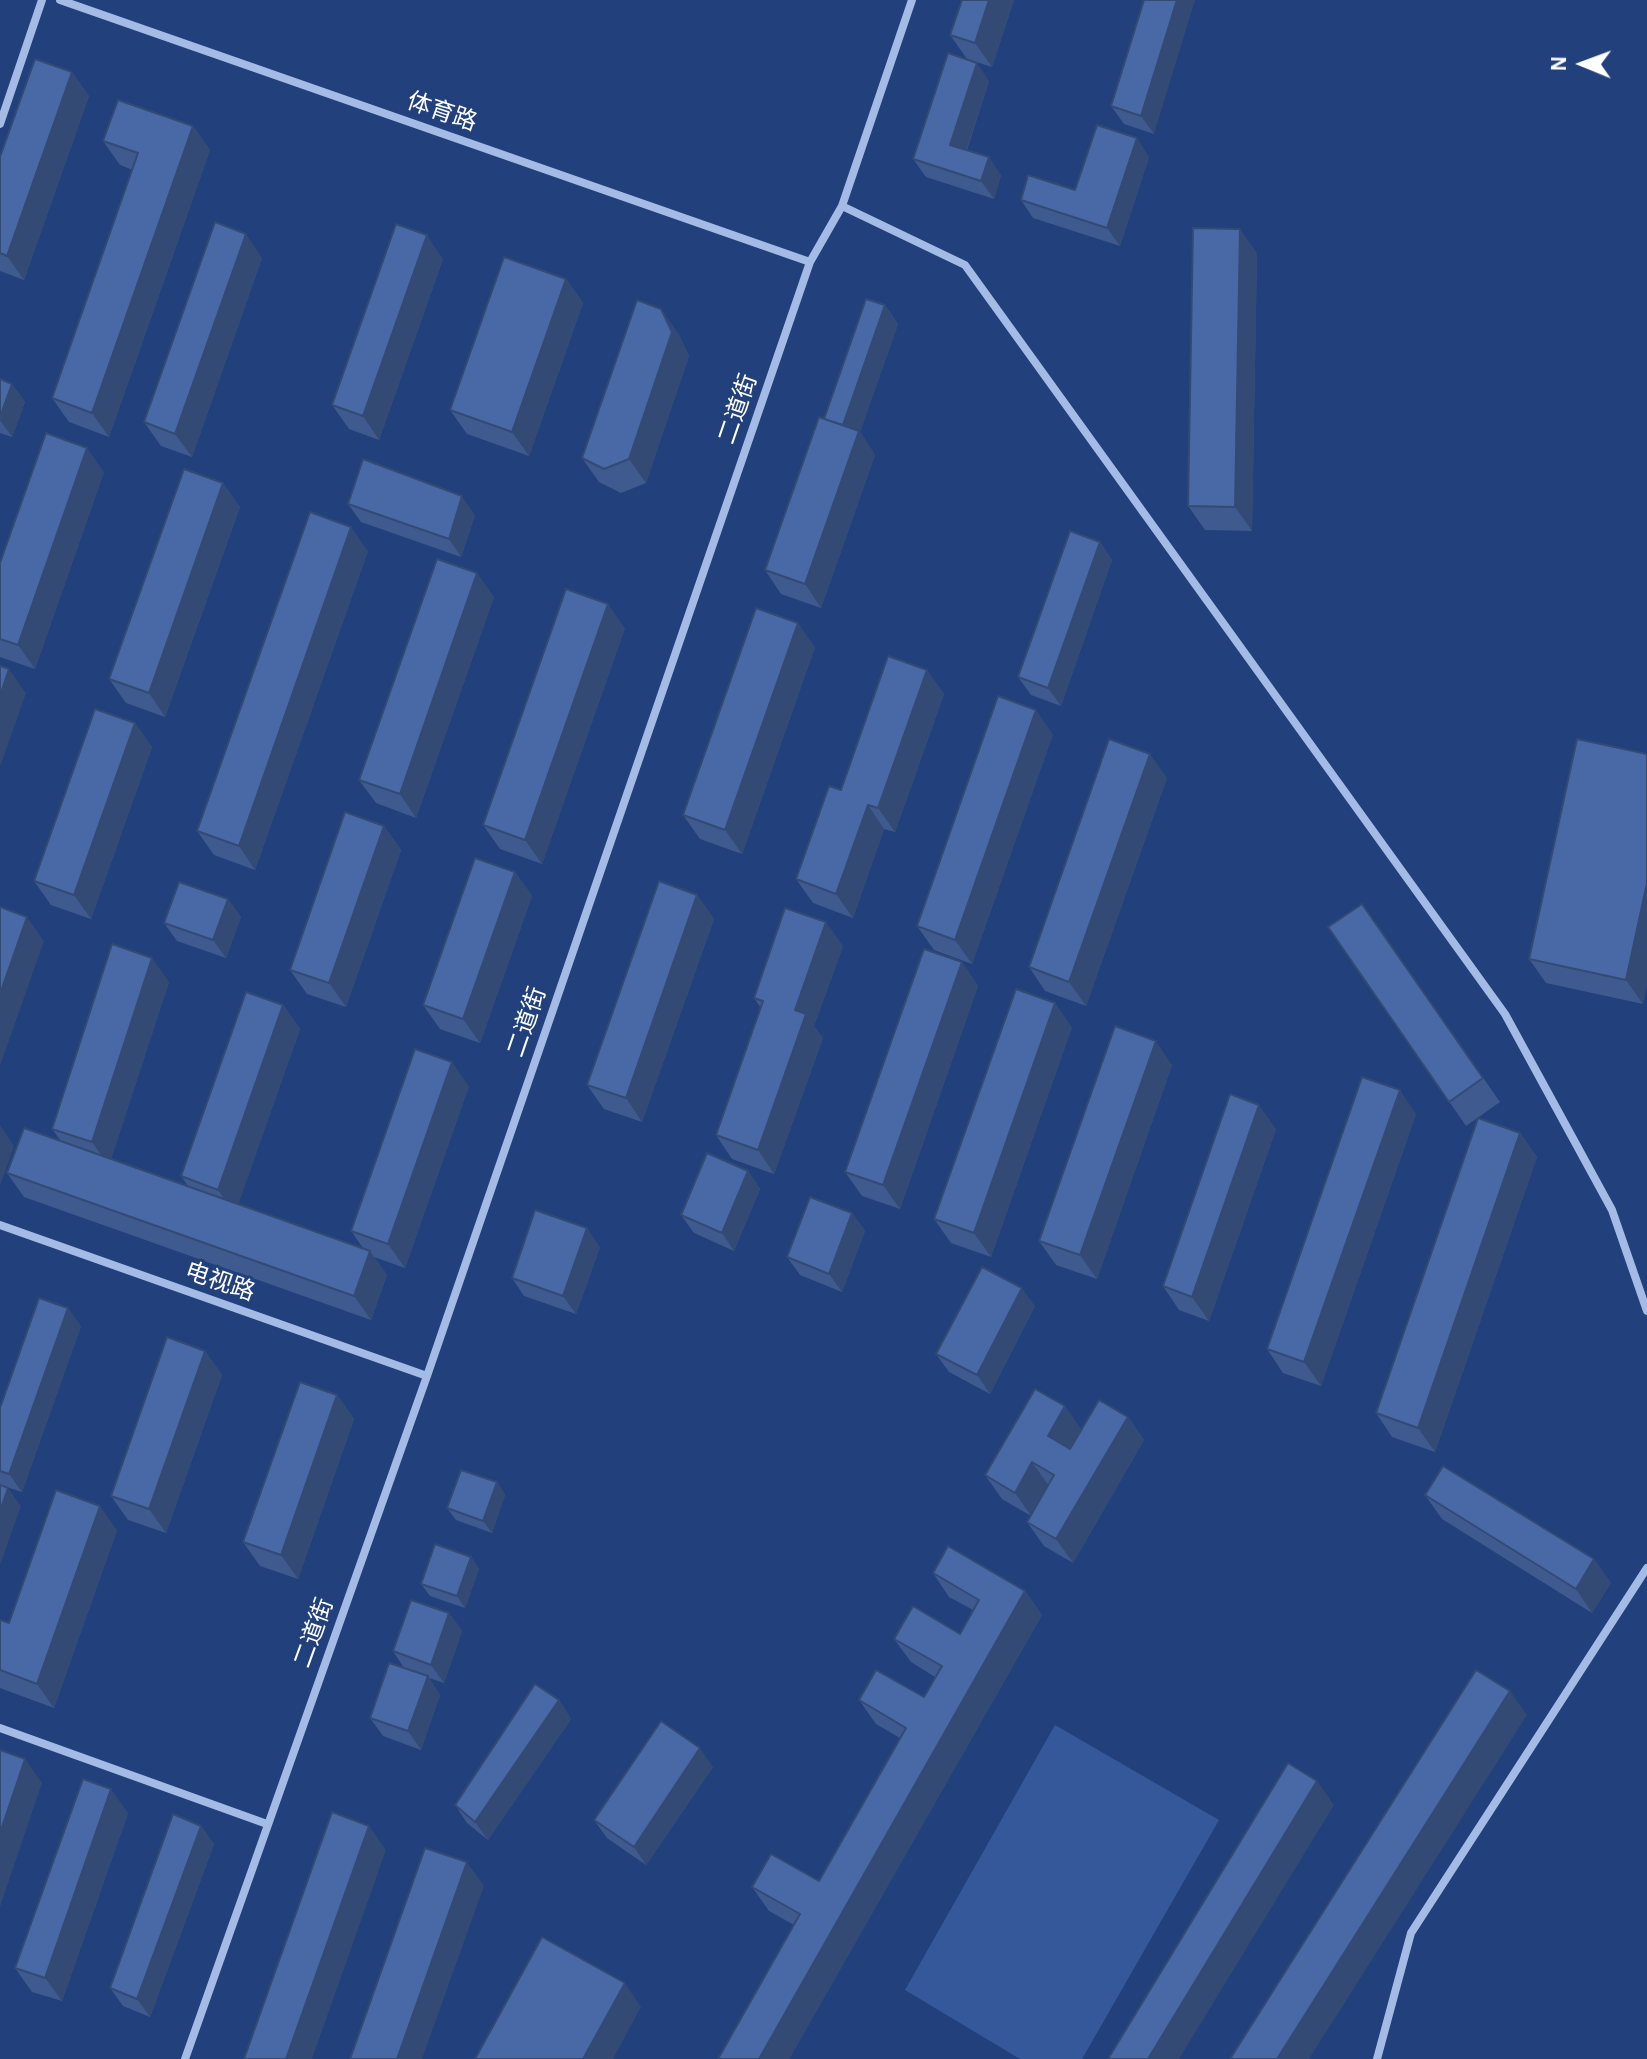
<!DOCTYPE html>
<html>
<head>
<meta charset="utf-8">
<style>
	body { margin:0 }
	#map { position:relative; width:1647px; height:2059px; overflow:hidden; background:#21407c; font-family:"Alegreya Sans",sans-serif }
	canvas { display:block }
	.north { position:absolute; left:1543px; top:24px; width:80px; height:80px; -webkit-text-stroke:6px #21407c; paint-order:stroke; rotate:271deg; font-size:22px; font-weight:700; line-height:32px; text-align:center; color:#fff }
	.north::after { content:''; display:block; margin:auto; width:28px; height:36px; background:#fff; clip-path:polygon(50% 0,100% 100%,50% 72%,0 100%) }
</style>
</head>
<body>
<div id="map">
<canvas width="1647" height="2059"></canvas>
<div class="north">N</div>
</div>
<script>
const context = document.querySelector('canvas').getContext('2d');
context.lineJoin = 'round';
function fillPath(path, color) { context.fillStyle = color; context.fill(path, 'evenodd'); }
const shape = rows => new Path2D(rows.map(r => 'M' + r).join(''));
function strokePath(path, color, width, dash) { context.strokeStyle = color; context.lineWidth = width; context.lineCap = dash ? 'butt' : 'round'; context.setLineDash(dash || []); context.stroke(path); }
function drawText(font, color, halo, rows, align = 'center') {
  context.font = font + ' "Alegreya Sans","Noto Sans SC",sans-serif'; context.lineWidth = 6; context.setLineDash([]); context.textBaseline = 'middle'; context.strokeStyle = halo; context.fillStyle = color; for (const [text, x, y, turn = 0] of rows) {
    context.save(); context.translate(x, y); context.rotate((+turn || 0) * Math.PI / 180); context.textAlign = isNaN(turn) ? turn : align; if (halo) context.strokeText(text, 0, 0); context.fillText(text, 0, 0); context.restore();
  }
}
fillPath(shape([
	[1055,1725,1219,1820,1082,2059,1020,2059,905,1990]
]), '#34589a');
strokePath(shape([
	[60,0,810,262],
	[0,124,42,0],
	[842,206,965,265,1505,1014,1612,1210,1647,1311],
	[0,1225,427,1376],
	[0,1728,267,1824],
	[185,2059,427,1376,810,262,842,206,912,0],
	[1377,2059,1411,1933,1647,1568]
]), '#a4bbe6', 8);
fillPath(shape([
	[962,0,1014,0,992,67,967,59,950,35],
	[1144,0,1154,134,1124,124,1111,106],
	[72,72,89,96,24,280,0,271,0,157],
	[989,81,967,150,1001,175,994,199,926,177,913,159],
	[193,126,210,150,109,437,69,422,52,398,133,170,120,165,103,141],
	[1149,157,1120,246,1033,218,1021,200,1075,190],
	[1257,253,1252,531,1205,530,1188,506],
	[262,258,192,457,161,446,144,422],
	[443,259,379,440,349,429,332,405],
	[566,279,583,303,529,456,467,434,450,410],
	[885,305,898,324,860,432,875,455,821,608,781,594,765,570,824,419],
	[678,333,689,356,646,483,621,493,599,482,582,458],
	[0,379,12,384,25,402,12,437,0,433],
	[104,472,35,669,0,657,0,563],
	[223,483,240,507,165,717,126,703,109,679],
	[348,504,475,515,461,557,361,522],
	[1100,542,1112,560,1061,706,1031,695,1018,677],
	[368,551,255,870,214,855,197,831],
	[494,597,416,818,376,803,359,780],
	[625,628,542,864,500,849,483,825],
	[815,647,742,854,700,839,683,815],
	[927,670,944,694,895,832,884,829,853,918,813,903,796,879,841,790],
	[135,723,152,747,91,919,51,905,34,881],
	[1053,734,972,964,934,950,917,926],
	[1647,754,1643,1004,1546,983,1529,959],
	[1167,778,1086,1006,1045,991,1029,967],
	[384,826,401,850,346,1007,307,994,290,970],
	[515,872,532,896,480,1043,440,1029,423,1005],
	[697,895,714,919,642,1122,604,1109,587,1085],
	[228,899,241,917,226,958,177,941,164,923],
	[1362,904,1500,1102,1466,1126,1328,927],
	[843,946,814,1026,823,1038,774,1174,732,1159,716,1135,761,1008,754,998],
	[962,962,978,986,900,1209,862,1196,845,1172],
	[169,982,111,1159,188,1186,181,1176,283,1005,300,1029,238,1204,363,1248,351,1231,469,1086,405,1268,374,1257,387,1275,371,1320,24,1197,7,1173,61,1141,52,1129],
	[1072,1027,991,1257,951,1243,934,1219],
	[1172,1065,1097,1279,1056,1265,1039,1241],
	[1416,1114,1321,1386,1283,1373,1267,1349],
	[1276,1129,1209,1321,1179,1310,1163,1286],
	[1520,1133,1537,1157,1435,1452,1392,1437,1376,1413],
	[748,1171,760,1189,734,1251,694,1233,681,1215],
	[852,1213,865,1231,842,1292,800,1275,787,1257],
	[600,1247,576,1314,524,1296,512,1278],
	[1035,1306,990,1394,949,1372,936,1354],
	[81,1326,22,1492,0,1485,0,1408],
	[205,1351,222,1375,166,1533,128,1520,111,1496],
	[337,1395,354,1419,298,1579,260,1566,243,1542],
	[1128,1417,1144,1440,1073,1563,1044,1546,1027,1522,1031,1516,1002,1499,985,1475,1081,1429],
	[497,1482,505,1495,492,1533,456,1520,447,1508],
	[1425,1495,1594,1559,1611,1583,1592,1613,1442,1519],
	[117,1530,54,1708,0,1688,0,1620,9,1623],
	[471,1557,479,1569,465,1608,430,1596,421,1584],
	[933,1573,1025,1591,1042,1615,789,2059,718,2059,794,1925,769,1911,752,1887,819,1881,900,1738,876,1724,859,1700,924,1697,935,1677,911,1662,894,1639,960,1634,973,1610,949,1597],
	[449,1613,462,1631,444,1683,429,1678,440,1695,421,1750,383,1736,370,1718,404,1668,393,1651],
	[559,1700,571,1719,488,1840,467,1823,455,1805],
	[713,1767,646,1865,607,1838,594,1820],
	[128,1813,62,2001,32,1992,15,1968],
	[201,1826,214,1844,150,2017,123,2006,110,1988]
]), '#3f5a8f');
fillPath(shape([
	[989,0,1014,0,992,67,975,43],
	[1177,0,1195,0,1154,134,1141,116],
	[977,63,989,81,962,163,950,145],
	[72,72,89,96,24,280,7,256],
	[193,126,210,150,109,437,92,413],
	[1137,138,1149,157,1120,246,1107,228],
	[989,157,1001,175,994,199,981,181],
	[1240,229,1257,253,1252,531,1235,507],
	[246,234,262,258,192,457,175,434],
	[427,235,443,259,379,440,363,416],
	[566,279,583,303,529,456,512,432],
	[885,305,898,324,860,432,875,455,821,608,805,584,842,429],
	[661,309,678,333,689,356,646,483,629,459],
	[12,384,25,402,12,437,0,420],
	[87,448,104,472,35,669,18,645],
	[223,483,240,507,165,717,149,693],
	[462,496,475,515,461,557,449,539],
	[351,527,368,551,255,870,239,846],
	[1100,542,1112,560,1061,706,1048,688],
	[477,573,494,597,416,818,400,794],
	[608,604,625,628,542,864,525,840],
	[798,623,815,647,742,854,725,830],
	[9,669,26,693,0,767,0,696],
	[927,670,944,694,895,832,878,808],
	[1036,710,1053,734,972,964,955,940],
	[135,723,152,747,91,919,74,895],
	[1150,754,1167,778,1086,1006,1069,982],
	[868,805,884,829,853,918,836,894],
	[384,826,401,850,346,1007,329,983],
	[515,872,532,896,480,1043,463,1019],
	[1647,883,1647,985,1643,1004,1626,980],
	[697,895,714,919,642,1122,626,1098],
	[228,899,241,917,226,958,213,940],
	[27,917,44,941,0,1066,0,994],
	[826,922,843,946,814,1026,823,1038,774,1174,758,1150,795,1010],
	[152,958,169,982,109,1166,92,1142],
	[962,962,978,986,900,1209,883,1185],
	[1055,1003,1072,1027,991,1257,974,1233],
	[283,1005,300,1029,235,1214,218,1190],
	[1156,1041,1172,1065,1097,1279,1080,1255],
	[452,1062,469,1086,405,1268,388,1244],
	[1400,1090,1416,1114,1321,1386,1304,1362],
	[1259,1105,1276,1129,1209,1321,1192,1297],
	[0,1125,14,1146,0,1186],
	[1520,1133,1537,1157,1435,1452,1418,1428],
	[748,1171,760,1189,734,1251,722,1233],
	[852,1213,865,1231,842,1292,829,1274],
	[587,1228,600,1247,576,1314,563,1296],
	[370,1251,387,1275,371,1320,354,1296],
	[1022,1288,1035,1306,990,1394,977,1375],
	[68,1308,81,1326,22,1492,9,1474],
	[205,1351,222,1375,166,1533,149,1509],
	[337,1395,354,1419,298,1579,281,1555],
	[1065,1406,1082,1430,1065,1460,1048,1436],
	[1128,1417,1144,1440,1073,1563,1056,1539],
	[1032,1462,1049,1486,1032,1517,1015,1493],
	[497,1482,505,1495,492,1533,483,1521],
	[8,1488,21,1506,0,1565,0,1511],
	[100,1506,117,1530,54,1708,37,1684],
	[471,1557,479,1569,465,1608,457,1596],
	[1594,1559,1611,1583,1592,1613,1576,1589],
	[1025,1591,1042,1615,789,2059,759,2059],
	[449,1613,462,1631,444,1683,431,1665],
	[428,1676,440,1695,421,1750,408,1731],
	[1510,1691,1527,1715,1309,2059,1277,2059],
	[559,1700,571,1719,488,1840,475,1822],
	[700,1748,713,1767,646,1865,634,1847],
	[25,1759,42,1783,0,1907,0,1833],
	[1317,1781,1334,1805,1179,2059,1148,2059],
	[111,1789,128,1813,62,2001,45,1978],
	[201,1826,214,1844,150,2017,137,1999],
	[369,1826,386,1850,312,2059,286,2059],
	[467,1862,484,1886,422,2059,397,2059],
	[625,1983,641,2007,613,2059,583,2059]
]), '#334a74');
const building = shape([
	[962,0,989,0,975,43,950,35,962,0],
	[1144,0,1177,0,1141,116,1111,106,1144,0],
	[948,53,977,63,950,145,989,157,981,181,913,159,948,53],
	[35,59,72,72,7,256,0,253,0,157,35,59],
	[118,100,193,126,92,413,52,398,138,153,103,141,118,100],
	[1097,125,1137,138,1107,228,1021,200,1028,175,1075,190,1097,125],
	[215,222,246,234,175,434,144,422,215,222],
	[396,224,427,235,363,416,332,405,396,224],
	[1193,228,1240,229,1235,507,1188,506,1193,228],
	[504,257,566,279,512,432,450,410,504,257],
	[866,299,885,305,843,425,824,419,866,299],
	[637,300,661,309,672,332,629,459,604,469,582,458,637,300],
	[0,379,12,384,0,417,0,379],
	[819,417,859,431,805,584,765,570,819,417],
	[46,433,87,448,18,645,0,639,0,563,46,433],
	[363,459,462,496,449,539,348,504,363,459],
	[184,469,223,483,149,693,109,679,184,469],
	[310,512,351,527,239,846,197,831,310,512],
	[1070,531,1100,542,1048,688,1018,677,1070,531],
	[437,559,477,573,400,794,359,780,437,559],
	[566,589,608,604,525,840,483,825,566,589],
	[756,608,798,623,725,830,683,815,756,608],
	[888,656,927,670,878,808,868,805,836,894,796,879,829,786,841,790,888,656],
	[0,666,9,669,0,696,0,666],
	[998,696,1036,710,955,940,917,926,998,696],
	[95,709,135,723,74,895,34,881,95,709],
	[1109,739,1150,754,1069,982,1029,967,1109,739],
	[1577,739,1647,754,1647,883,1626,980,1529,959,1577,739],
	[345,812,384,826,329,983,290,970,345,812],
	[475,858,515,872,463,1019,423,1005,475,858],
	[659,881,697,895,626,1098,587,1085,659,881],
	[179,882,228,899,213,940,164,923,179,882],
	[1362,904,1483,1078,1449,1102,1328,927,1362,904],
	[0,907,27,917,0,994,0,907],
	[785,908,826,922,795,1010,806,1014,758,1150,716,1135,763,1001,754,998,785,908],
	[112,944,152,958,92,1142,52,1129,112,944],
	[924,949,962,962,883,1185,845,1172,924,949],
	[1016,989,1055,1003,974,1233,934,1219,1016,989],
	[246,992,283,1005,218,1190,181,1176,246,992],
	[1115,1026,1156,1041,1080,1255,1039,1241,1115,1026],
	[415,1049,452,1062,388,1244,351,1231,415,1049],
	[1362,1077,1400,1090,1304,1362,1267,1349,1362,1077],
	[1230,1094,1259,1105,1192,1297,1163,1286,1230,1094],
	[1478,1118,1520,1133,1418,1428,1376,1413,1478,1118],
	[24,1128,370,1251,354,1296,7,1173,24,1128],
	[707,1153,748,1171,722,1233,681,1215,707,1153],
	[810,1197,852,1213,829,1274,787,1257,810,1197],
	[535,1210,587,1228,563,1296,512,1278,535,1210],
	[982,1267,1022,1288,977,1375,936,1354,982,1267],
	[39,1298,68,1308,9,1474,0,1471,0,1408,39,1298],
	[167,1337,205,1351,149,1509,111,1496,167,1337],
	[300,1382,337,1395,281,1555,243,1542,300,1382],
	[1035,1389,1065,1406,1048,1436,1070,1449,1099,1400,1128,1417,1056,1539,1027,1522,1054,1475,1032,1462,1015,1493,985,1475,1035,1389],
	[1443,1466,1594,1559,1576,1589,1425,1495,1443,1466],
	[461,1470,497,1482,483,1521,447,1508,461,1470],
	[0,1485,8,1488,0,1511,0,1485],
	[56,1490,100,1506,37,1684,0,1670,0,1620,9,1623,56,1490],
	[435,1544,471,1557,457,1596,421,1584,435,1544],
	[948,1546,1025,1591,759,2059,718,2059,800,1914,752,1887,771,1854,819,1881,906,1728,859,1700,876,1670,924,1697,942,1666,894,1639,913,1606,960,1634,979,1600,933,1573,948,1546],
	[411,1600,449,1613,431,1665,393,1651,411,1600],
	[389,1663,428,1676,408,1731,370,1718,389,1663],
	[1476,1670,1510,1691,1277,2059,1230,2059,1476,1670],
	[535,1684,559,1700,475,1822,455,1805,535,1684],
	[661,1721,700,1748,634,1847,594,1820,661,1721],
	[0,1750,25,1759,0,1833,0,1750],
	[1288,1763,1317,1781,1148,2059,1108,2059,1288,1763],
	[83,1779,111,1789,45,1978,15,1968,83,1779],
	[332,1812,369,1826,286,2059,244,2059,332,1812],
	[173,1814,201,1826,137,1999,110,1988,173,1814],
	[425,1848,467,1862,397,2059,350,2059,425,1848],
	[542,1937,625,1983,583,2059,475,2059,542,1937]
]);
fillPath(building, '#4969a6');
strokePath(building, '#334a74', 2);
drawText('24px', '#fff', '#21407c', [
	["体育路",442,112,19],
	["二道街",738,409,-71],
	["二道街",527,1022,-71],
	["电视路",220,1282,19],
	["二道街",314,1633,-70]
]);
</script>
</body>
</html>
